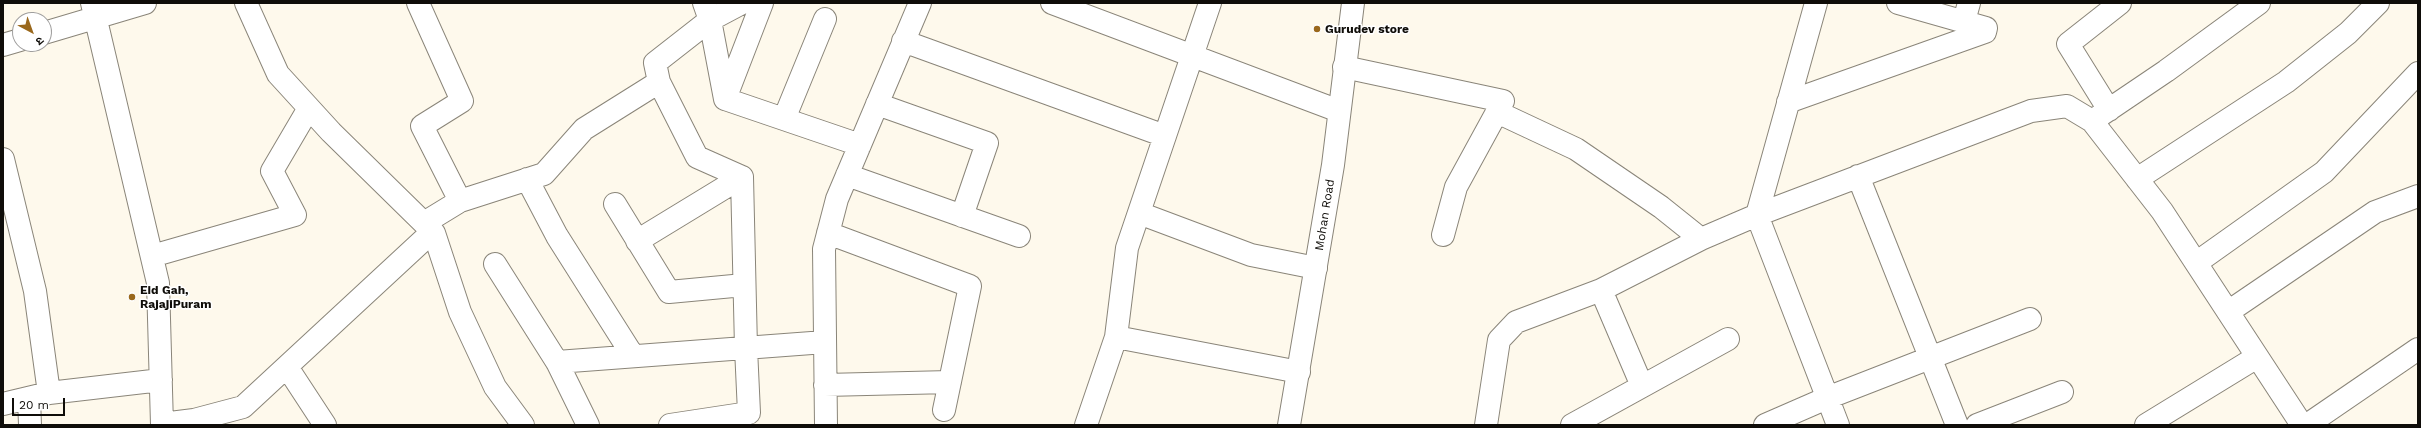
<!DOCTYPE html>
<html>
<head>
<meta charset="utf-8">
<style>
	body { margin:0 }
	#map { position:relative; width:2421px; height:428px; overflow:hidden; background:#fef9ec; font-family:"Work Sans","Noto Sans Devanagari",sans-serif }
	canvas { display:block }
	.frame { position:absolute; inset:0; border:4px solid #0f0d09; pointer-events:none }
	.north { position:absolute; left:12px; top:12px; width:40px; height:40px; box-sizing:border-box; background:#fff; border:1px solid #9f9e9d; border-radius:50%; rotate:139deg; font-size:11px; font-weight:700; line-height:16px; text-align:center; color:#0f0d09 }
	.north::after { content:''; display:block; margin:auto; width:14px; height:18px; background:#9a681c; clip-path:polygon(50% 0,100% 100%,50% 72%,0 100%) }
	.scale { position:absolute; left:12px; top:398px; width:53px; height:18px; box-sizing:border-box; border:2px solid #0f0d09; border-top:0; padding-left:5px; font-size:12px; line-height:14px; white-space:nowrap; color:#0f0d09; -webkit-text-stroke:3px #fff; paint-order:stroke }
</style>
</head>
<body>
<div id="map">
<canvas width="2421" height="428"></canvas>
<div class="frame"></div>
<div class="north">उ</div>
<div class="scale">20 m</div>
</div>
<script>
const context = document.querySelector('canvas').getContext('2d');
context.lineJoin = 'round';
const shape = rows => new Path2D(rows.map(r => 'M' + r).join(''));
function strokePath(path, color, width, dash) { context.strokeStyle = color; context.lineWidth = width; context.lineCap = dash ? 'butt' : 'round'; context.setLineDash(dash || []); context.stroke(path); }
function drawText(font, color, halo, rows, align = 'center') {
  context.font = font + ' "Work Sans",sans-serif'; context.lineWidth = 3; context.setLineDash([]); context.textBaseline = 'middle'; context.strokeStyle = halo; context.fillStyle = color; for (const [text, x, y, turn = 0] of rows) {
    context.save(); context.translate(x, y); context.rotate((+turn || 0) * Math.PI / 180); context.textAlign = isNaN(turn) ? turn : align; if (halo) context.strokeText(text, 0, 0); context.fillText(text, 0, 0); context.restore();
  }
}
const minor = shape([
	[92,3,158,283,162,425],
	[246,3,278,74,331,132,434,233,460,312,495,387,523,425],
	[418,3,462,101,422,126,460,201],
	[704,3,710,20,725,99],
	[1052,3,1339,111],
	[1816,3,1757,215,1838,425],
	[1964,21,1969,3],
	[44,33,145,3],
	[903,41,1165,136],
	[3,45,20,40],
	[1344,67,1503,101,1456,187,1443,235],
	[659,82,655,63,710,20,742,3],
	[725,99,860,145],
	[725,99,762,3],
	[1788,102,1985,32,1986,28,1898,3],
	[877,104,987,143,962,216],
	[2109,110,2068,44,2120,3],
	[1497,112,1576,149,1661,207,1701,239],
	[784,119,825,19],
	[2092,121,2166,71,2259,3],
	[3,159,35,291,49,393],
	[847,175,1019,236],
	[1858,176,1957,425],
	[527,179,557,236,633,356],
	[2137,179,2286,82,2348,33,2378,3],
	[615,204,669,292,744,285],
	[1139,213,1251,255,1316,268],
	[424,223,460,201,544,174,584,129,659,82,697,157,742,177],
	[828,233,970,286,944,410],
	[637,241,742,177],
	[152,256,295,215,272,171,309,108],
	[2196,263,2324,172,2418,73],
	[495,264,557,362,588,425],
	[1601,290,1642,386],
	[2228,312,2375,212,2418,196],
	[1116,337,1299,372],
	[557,362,825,342],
	[287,367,325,425],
	[825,385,950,382],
	[29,398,30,425],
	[3,404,49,393,161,380],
	[162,424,194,420,243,407,432,232],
	[670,425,749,413,746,348,742,177],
	[826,425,824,249,837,199,920,3],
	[1086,425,1116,337,1127,248,1210,3],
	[1486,425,1499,340,1516,322,1601,290,1701,239,1757,215,2031,111,2067,106,2092,121,2162,211,2302,425],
	[1572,425,1728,339],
	[1765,425,1827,398,2030,319],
	[1977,425,2062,392],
	[2146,425,2257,357],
	[2307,425,2418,349]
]);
const major = shape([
	[1289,425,1333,165,1353,3]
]);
strokePath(minor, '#8a8579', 24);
strokePath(major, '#8a8579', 24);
strokePath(minor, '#fff', 22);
strokePath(major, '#fff', 22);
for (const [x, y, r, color] of [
	[1317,29,4,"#9a681c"],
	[132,297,4,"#9a681c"]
]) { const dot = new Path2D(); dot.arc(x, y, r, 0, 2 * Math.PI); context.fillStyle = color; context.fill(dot); strokePath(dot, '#fff', 1.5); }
drawText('bold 12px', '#0f0d09', '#fff', [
	["Gurudev store",1325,29],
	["Eid Gah,",140,290],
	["RajajiPuram",140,304]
], 'left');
drawText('12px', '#0f0d09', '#fff', [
	["Mohan Road",1325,215,-81]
]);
</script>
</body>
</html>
